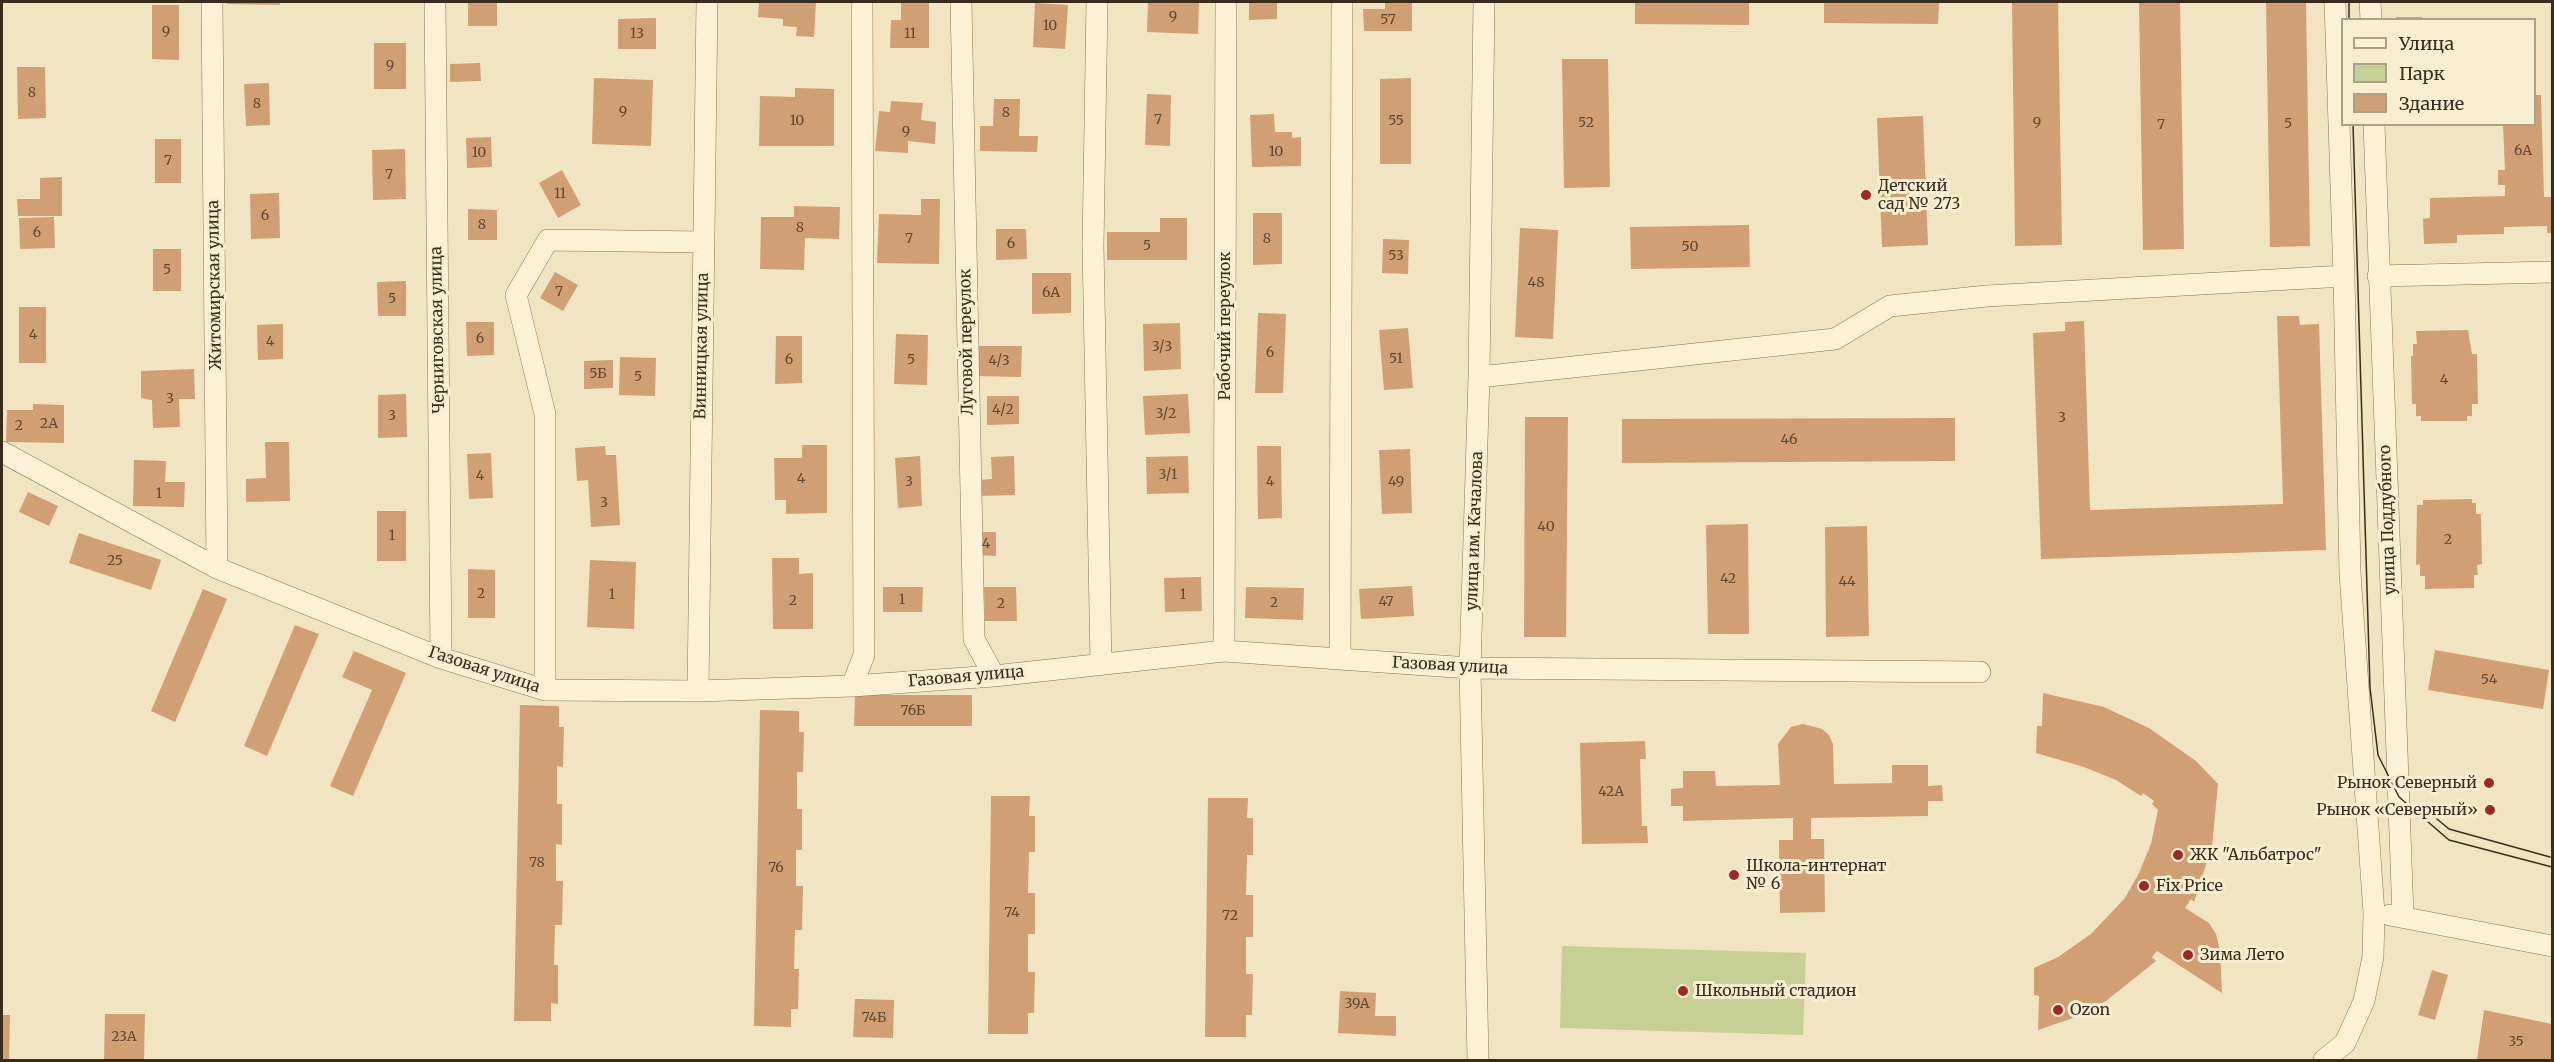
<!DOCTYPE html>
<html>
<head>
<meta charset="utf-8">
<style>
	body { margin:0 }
	#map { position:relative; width:2554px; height:1062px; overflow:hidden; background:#f1e4c1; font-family:Merriweather,serif }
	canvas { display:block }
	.frame { position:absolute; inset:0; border:3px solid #3a2c1d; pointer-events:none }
	.legend { position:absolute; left:2341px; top:18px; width:195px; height:108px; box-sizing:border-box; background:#f7eed1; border:2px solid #aba089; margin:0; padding:8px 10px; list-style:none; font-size:18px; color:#3a2c1d }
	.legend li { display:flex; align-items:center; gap:12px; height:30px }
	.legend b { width:30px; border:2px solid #aba089 }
</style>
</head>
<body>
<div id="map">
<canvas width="2554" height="1062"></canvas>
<div class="frame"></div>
<ul class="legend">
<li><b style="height:8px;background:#fbf1d5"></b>Улица</li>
<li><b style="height:16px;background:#c6cf94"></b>Парк</li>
<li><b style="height:16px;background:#d19f74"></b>Здание</li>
</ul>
</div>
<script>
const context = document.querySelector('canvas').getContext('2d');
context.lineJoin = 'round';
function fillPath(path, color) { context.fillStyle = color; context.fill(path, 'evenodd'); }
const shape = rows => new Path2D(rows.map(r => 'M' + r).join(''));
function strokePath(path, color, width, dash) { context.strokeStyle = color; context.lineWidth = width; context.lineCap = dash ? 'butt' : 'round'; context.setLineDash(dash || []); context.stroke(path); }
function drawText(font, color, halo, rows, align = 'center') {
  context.font = font + ' Merriweather,serif'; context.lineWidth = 6; context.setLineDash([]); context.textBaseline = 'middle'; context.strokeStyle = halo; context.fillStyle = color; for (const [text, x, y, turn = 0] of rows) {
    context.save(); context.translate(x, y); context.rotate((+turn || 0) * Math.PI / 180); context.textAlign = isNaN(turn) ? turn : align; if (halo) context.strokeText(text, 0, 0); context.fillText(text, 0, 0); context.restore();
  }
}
fillPath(shape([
	[1562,946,1806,953,1803,1035,1560,1028]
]), '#c6cf94');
fillPath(shape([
	[227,2,280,2,280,5,227,4],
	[468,2,497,2,497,26,468,26],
	[759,2,816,2,814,37,796,36,797,27,783,26,783,19,758,17],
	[901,2,929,2,929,48,890,48,891,20,901,20],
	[1148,2,1199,2,1198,34,1147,32],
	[1249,2,1277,2,1277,19,1249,20],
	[1385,2,1412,2,1412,31,1364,31,1363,9,1385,9],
	[1635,2,1749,2,1749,25,1635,24],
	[1824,2,1939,2,1938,24,1824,23],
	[2012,2,2058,2,2062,245,2015,246],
	[2139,2,2180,2,2184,249,2143,250],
	[2266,2,2306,2,2310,246,2270,247],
	[1035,3,1068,5,1065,49,1033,47],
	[152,5,179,5,179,60,152,59],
	[2396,17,2422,17,2422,20,2396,20],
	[656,18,656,49,618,49,618,19],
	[374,43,406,43,406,89,374,89],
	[1562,59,1608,59,1610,187,1564,188],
	[480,63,481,81,450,82,450,64],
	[17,67,45,67,46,118,18,119],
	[594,78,653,80,651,146,592,144],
	[1411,78,1411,164,1380,164,1380,79],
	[269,83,270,125,246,126,244,84],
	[795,88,834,89,834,146,759,146,760,96,795,97],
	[1147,94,1171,95,1170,146,1145,145],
	[2534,95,2541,95,2544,197,2552,197,2552,233,2547,233,2547,226,2504,227,2504,234,2457,235,2457,243,2424,244,2423,219,2430,218,2430,198,2505,196,2505,185,2498,185,2498,170,2505,170,2503,124,2534,124],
	[994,99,1020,99,1019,136,1038,136,1037,152,980,151,980,126,993,126],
	[891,101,923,103,921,120,936,122,935,144,908,141,908,153,875,151,879,111,890,112],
	[1274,114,1275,132,1292,132,1292,138,1301,137,1301,166,1252,167,1250,115],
	[1923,116,1928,245,1882,247,1877,118],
	[491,137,492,167,467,168,466,138],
	[155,139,181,139,181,183,155,183],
	[405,149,406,199,373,200,372,150],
	[562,170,581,205,558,218,539,183],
	[62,177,62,216,18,216,17,199,40,199,40,178],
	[279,193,280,238,251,239,250,194],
	[921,199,940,199,939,264,877,263,879,214,921,215],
	[794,206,840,207,839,239,805,238,804,270,760,269,761,217,794,217],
	[468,209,497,210,497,240,468,240],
	[1253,213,1282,213,1282,264,1253,265],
	[54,217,55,248,20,249,19,218],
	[1160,218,1187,218,1187,260,1107,260,1107,232,1160,232],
	[1749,225,1750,267,1631,269,1630,227],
	[1520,228,1558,230,1553,339,1515,337],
	[996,229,1026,229,1027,259,996,260],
	[1383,239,1409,240,1408,274,1382,273],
	[153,249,181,249,181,291,153,291],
	[555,272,578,285,563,311,540,298],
	[1032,273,1071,273,1071,313,1032,314],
	[406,281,406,316,378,316,377,282],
	[19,307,46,307,46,363,19,363],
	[1258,313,1286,314,1283,393,1255,393],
	[2277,316,2299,316,2300,325,2319,324,2326,550,2041,559,2033,333,2065,331,2065,322,2084,321,2090,510,2283,504],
	[466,322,494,322,494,355,467,356],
	[1180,323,1181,369,1144,371,1143,324],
	[283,324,283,359,258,360,257,325],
	[1408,328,1413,388,1384,390,1379,330],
	[2468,330,2472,354,2477,354,2478,404,2472,404,2472,416,2467,416,2467,421,2421,421,2421,416,2416,416,2416,404,2412,404,2411,356,2413,356,2413,344,2417,344,2416,331],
	[896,334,928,335,927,385,894,384],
	[776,336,802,336,802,383,775,384],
	[976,346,1022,346,1021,377,976,376],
	[620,357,656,358,655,396,619,395],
	[613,360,613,388,584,389,584,361],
	[194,369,195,399,179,399,180,427,153,428,152,400,141,398,141,371],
	[406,394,407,437,378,438,378,395],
	[1188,394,1190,433,1145,435,1143,396],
	[987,396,1019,396,1019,424,987,425],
	[33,404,64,405,64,443,6,442,7,410,33,410],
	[1525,417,1568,417,1566,637,1524,637],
	[1955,418,1955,461,1622,463,1622,419],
	[265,442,289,442,290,501,246,502,246,479,266,478],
	[802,445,827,445,827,513,786,514,786,500,775,500,774,458,802,458],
	[605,446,606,455,616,455,620,525,591,527,588,480,577,481,575,448],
	[1257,446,1281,446,1282,518,1258,519],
	[1410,449,1412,513,1382,514,1379,450],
	[491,453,493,498,469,499,467,454],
	[920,456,922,506,898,508,895,458],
	[1014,456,1015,495,977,496,977,480,992,479,991,457],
	[1188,456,1189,493,1147,494,1146,457],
	[134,460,166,461,165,482,185,482,184,507,133,506],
	[28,492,58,506,49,526,19,512],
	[2472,499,2472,503,2476,503,2476,514,2481,514,2482,564,2477,565,2478,575,2474,575,2474,588,2425,589,2425,576,2420,576,2420,564,2416,565,2417,505,2423,505,2423,500],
	[377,511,406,511,406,561,377,561],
	[1748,524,1749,634,1708,634,1706,525],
	[1867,526,1869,636,1826,637,1825,527],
	[976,532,996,532,996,556,976,555],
	[79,533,161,560,151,590,69,563],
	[772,558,799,558,799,574,813,573,813,629,773,629],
	[590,560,636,562,634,629,587,627],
	[468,569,495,570,495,618,468,618],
	[1201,577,1202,611,1165,612,1164,578],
	[1412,586,1414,616,1361,619,1359,589],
	[883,587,923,587,922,612,883,612],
	[984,587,1016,587,1017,621,985,621],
	[1246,587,1304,588,1303,620,1245,618],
	[203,589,227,599,175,722,151,711],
	[295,625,319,634,267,756,244,746],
	[2435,650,2549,670,2543,709,2428,690],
	[354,651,406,673,353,796,330,786,372,690,342,677],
	[2043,693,2104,707,2149,728,2196,761,2218,784,2212,846,2194,902,2191,899,2185,908,2209,923,2216,934,2220,951,2222,993,2157,951,2152,957,2156,961,2106,1001,2076,1017,2038,1030,2039,996,2034,995,2034,968,2058,957,2091,934,2125,898,2139,873,2151,844,2158,810,2152,804,2154,801,2143,793,2141,796,2116,780,2084,767,2036,753,2037,726,2042,726],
	[855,695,972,695,972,726,854,726],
	[520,705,559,706,559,727,564,727,563,767,557,766,557,804,562,804,562,845,556,844,556,881,563,881,562,925,555,925,554,965,558,965,558,1004,551,1003,551,1021,514,1021],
	[760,710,799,711,799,732,804,732,803,772,797,772,797,809,802,809,802,850,796,850,796,886,803,886,802,930,795,930,794,969,799,969,798,1009,791,1009,791,1027,754,1026],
	[1803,724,1822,729,1829,735,1833,744,1834,784,1892,783,1892,765,1928,765,1928,786,1942,785,1943,801,1928,801,1928,816,1811,818,1811,839,1824,839,1825,912,1780,913,1779,840,1793,840,1793,818,1683,821,1683,806,1671,806,1671,789,1683,788,1683,771,1715,771,1716,786,1780,785,1778,744,1791,727],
	[1645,741,1646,759,1640,759,1642,826,1647,826,1648,843,1582,844,1580,743],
	[991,796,1030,796,1029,816,1035,816,1035,852,1029,852,1028,893,1035,893,1035,934,1028,934,1028,972,1035,972,1034,1013,1028,1013,1028,1034,988,1034],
	[1208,798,1248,798,1247,818,1253,818,1253,855,1247,855,1246,895,1253,895,1253,937,1246,937,1246,974,1253,974,1252,1015,1246,1015,1246,1037,1205,1037],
	[2432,970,2448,975,2435,1020,2418,1015],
	[1340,991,1376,993,1375,1016,1396,1016,1396,1036,1338,1033],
	[855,999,894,1000,893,1038,853,1037],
	[2484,1010,2552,1024,2552,1060,2477,1060],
	[105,1014,145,1014,144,1060,104,1060],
	[2,1015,10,1015,9,1060,2,1060]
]), '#d19f74');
const street = shape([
	[212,2,217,568],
	[435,2,441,658],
	[961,2,974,639,994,676],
	[1097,2,1093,246,1101,664],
	[2370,2,2371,20],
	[2374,124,2403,916],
	[2378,276,2552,272],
	[1479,377,1835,339,1890,306,1987,296,2344,276],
	[2,452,217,568,441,658,545,690,698,691,852,686,994,676,1224,651,1470,668,1980,672],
	[1224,651,1226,2],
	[1340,659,1342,2],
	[852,686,864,655,862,2],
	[545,690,545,414,516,295,548,240,703,242],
	[698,691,707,2],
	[2390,915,2552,946],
	[1478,1060,1470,668,1479,377,1484,2],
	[2324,1060,2345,1043,2364,1001,2373,957,2374,913,2350,573,2344,276,2335,2]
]);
strokePath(street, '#8b7557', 22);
strokePath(street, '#fbf1d5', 21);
strokePath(shape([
	[2349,2,2349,20],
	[2353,124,2370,688,2378,755,2399,797,2449,840,2552,867],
	[2437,819,2449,829,2550,857]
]), '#3a2c1d', 1.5);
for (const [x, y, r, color] of [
	[1866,195,6,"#9e2824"],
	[2489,783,6,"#9e2824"],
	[2490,810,6,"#9e2824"],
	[2178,855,6,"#9e2824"],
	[1734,875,6,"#9e2824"],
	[2144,886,6,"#9e2824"],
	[2188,955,6,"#9e2824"],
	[1683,991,6,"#9e2824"],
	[2058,1010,6,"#9e2824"]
]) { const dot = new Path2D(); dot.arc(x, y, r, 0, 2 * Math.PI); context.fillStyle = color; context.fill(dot); strokePath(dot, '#f7eed1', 2); }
drawText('14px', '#604933', null, [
	["9",1173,17],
	["57",1388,20],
	["10",1050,26],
	["9",166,32],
	["13",637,34],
	["11",910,34],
	["9",390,66],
	["8",32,93],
	["8",257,104],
	["9",623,112],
	["8",1006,113],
	["7",1158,120],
	["10",797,121],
	["55",1396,121],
	["52",1586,123],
	["9",2037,123],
	["5",2288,124],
	["7",2161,125],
	["9",906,132],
	["6А",2523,151],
	["10",1276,152],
	["10",479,153],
	["7",168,161],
	["7",389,175],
	["11",560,194],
	["6",265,216],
	["8",482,225],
	["8",800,228],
	["6",37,233],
	["7",909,239],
	["8",1267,239],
	["6",1011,244],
	["5",1147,246],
	["50",1690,247],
	["53",1396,256],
	["5",167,270],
	["48",1536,283],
	["7",559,292],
	["6А",1051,293],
	["5",392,299],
	["4",33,335],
	["6",480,339],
	["4",270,342],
	["3/3",1162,347],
	["6",1270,353],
	["51",1396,359],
	["6",789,360],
	["5",911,360],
	["4/3",999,361],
	["5Б",598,374],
	["5",638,377],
	["4",2444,380],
	["3",170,399],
	["4/2",1003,410],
	["3/2",1166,414],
	["3",392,416],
	["3",2062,418],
	["2А",49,424],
	["2",19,426],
	["46",1789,440],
	["3/1",1168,475],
	["4",480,476],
	["4",801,479],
	["3",909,482],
	["4",1270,482],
	["49",1396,482],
	["1",159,494],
	["3",604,503],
	["40",1546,527],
	["1",392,536],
	["2",2448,540],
	["4",986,544],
	["25",115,561],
	["42",1728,579],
	["44",1847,582],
	["2",481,594],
	["1",612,595],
	["1",1183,595],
	["1",902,600],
	["2",793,601],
	["47",1386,602],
	["2",1274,603],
	["2",1001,604],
	["54",2489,680],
	["76Б",913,711],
	["42А",1611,792],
	["78",537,863],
	["76",776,868],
	["74",1012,913],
	["72",1230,916],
	["39А",1357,1004],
	["74Б",874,1018],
	["23А",124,1037],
	["35",2516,1042]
]);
drawText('16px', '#3a2c1d', '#f7eed1', [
	["Детский",1878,186],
	["сад № 273",1878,204],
	["Рынок Северный",2477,783,"right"],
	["Рынок «Северный»",2478,810,"right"],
	["ЖК \"Альбатрос\"",2190,855],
	["Школа-интернат",1746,866],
	["№ 6",1746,884],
	["Fix Price",2156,886],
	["Зима Лето",2200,955],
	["Школьный стадион",1695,991],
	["Ozon",2070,1010]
], 'left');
drawText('16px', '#3a2c1d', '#f7eed1', [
	["Житомирская улица",215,285,-91],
	["Рабочий переулок",1225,326,-90],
	["Черниговская улица",438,330,-91],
	["Луговой переулок",967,342,-91],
	["Винницкая улица",702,346,-89],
	["улица Поддубного",2388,520,-92],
	["улица им. Качалова",1475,531,-88],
	["Газовая улица",1450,666,3],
	["Газовая улица",484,670,18],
	["Газовая улица",966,677,-5]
]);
</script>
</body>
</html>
